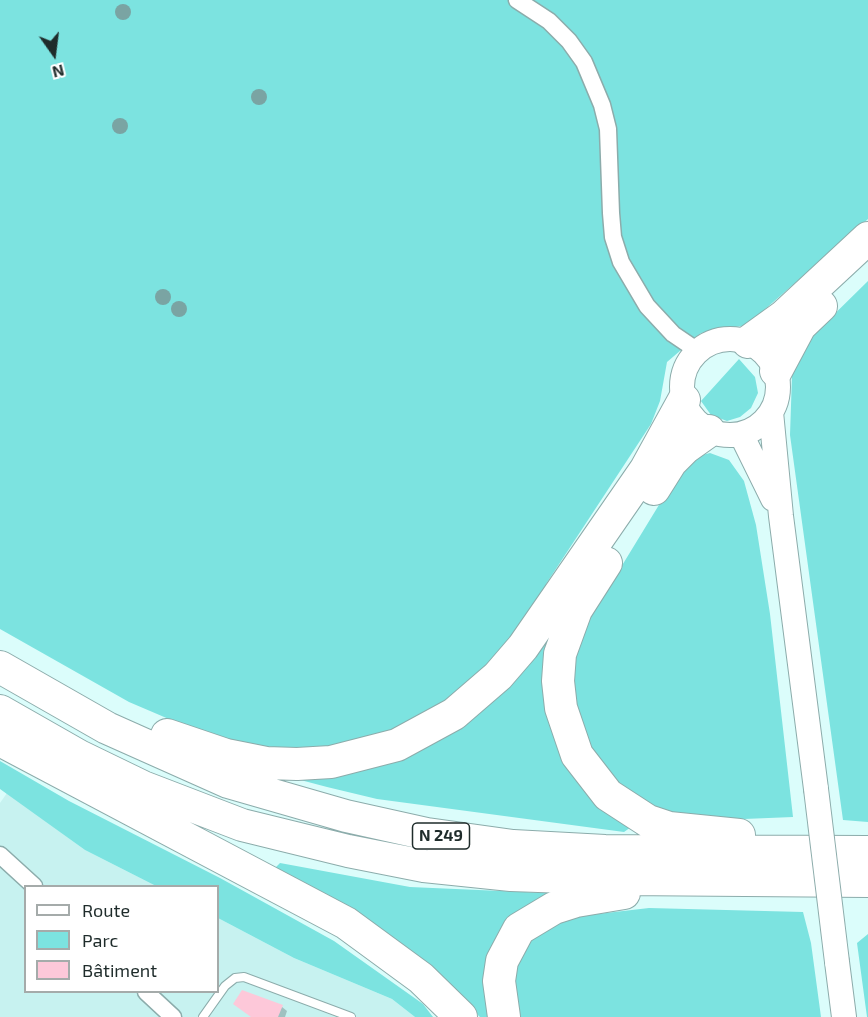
<!DOCTYPE html>
<html>
<head>
<meta charset="utf-8">
<style>
	body { margin:0 }
	#map { position:relative; width:868px; height:1017px; overflow:hidden; background:#dbfdfb; font-family:"Exo 2",sans-serif }
	canvas { display:block }
	.legend { position:absolute; left:24px; top:885px; width:195px; height:108px; box-sizing:border-box; background:#fff; border:2px solid #a5abaa; margin:0; padding:8px 10px; list-style:none; font-size:18px; color:#1f2c2b }
	.legend li { display:flex; align-items:center; gap:12px; height:30px }
	.legend b { width:30px; border:2px solid #a5abaa }
	.north { position:absolute; left:24px; top:24px; width:60px; height:60px; -webkit-text-stroke:4px #fff; paint-order:stroke; rotate:166deg; font-size:16px; font-weight:700; line-height:24px; text-align:center; color:#1f2c2b }
	.north::after { content:''; display:block; margin:auto; width:21px; height:27px; background:#1f2c2b; clip-path:polygon(50% 0,100% 100%,50% 72%,0 100%) }
</style>
</head>
<body>
<div id="map">
<canvas width="868" height="1017"></canvas>
<ul class="legend">
<li><b style="height:8px;background:#fff"></b>Route</li>
<li><b style="height:16px;background:#7ce3e0"></b>Parc</li>
<li><b style="height:16px;background:#fdc8d9"></b>Bâtiment</li>
</ul>
<div class="north">N</div>
</div>
<script>
const context = document.querySelector('canvas').getContext('2d');
context.lineJoin = 'round';
function fillPath(path, color) { context.fillStyle = color; context.fill(path, 'evenodd'); }
const shape = rows => new Path2D(rows.map(r => 'M' + r).join(''));
function strokePath(path, color, width, dash) { context.strokeStyle = color; context.lineWidth = width; context.lineCap = dash ? 'butt' : 'round'; context.setLineDash(dash || []); context.stroke(path); }
function drawText(font, color, halo, rows, align = 'center') {
  context.font = font + ' "Exo 2",sans-serif'; context.lineWidth = 5; context.setLineDash([]); context.textBaseline = 'middle'; context.strokeStyle = halo; context.fillStyle = color; for (const [text, x, y, turn = 0] of rows) {
    context.save(); context.translate(x, y); context.rotate((+turn || 0) * Math.PI / 180); context.textAlign = isNaN(turn) ? turn : align; if (halo) context.strokeText(text, 0, 0); context.fillText(text, 0, 0); context.restore();
  }
}
fillPath(shape([
	[7,793,85,850,156,886,26,886,26,992,218,992,218,918,294,958,392,999,415,1017,0,1017,0,803]
]), '#c7f2f0');
fillPath(shape([
	[0,0,868,0,868,219,747,325,701,333,667,362,660,401,651,424,546,584,593,613,687,459,710,453,729,460,744,481,756,525,770,614,793,817,695,821,654,811,624,832,377,799,327,787,293,778,286,748,250,745,211,737,129,702,0,629],
	[868,281,868,822,843,820,790,435,792,376,798,358,807,341],
	[739,359,755,377,758,393,751,408,740,417,727,421,711,415,701,401],
	[0,761,69,801,220,878,334,941,423,1004,433,1017,415,1017,392,999,294,958,218,918,218,886,156,886,85,850,0,789],
	[280,863,410,887,547,893,563,918,649,908,803,912,811,943,821,1017,480,1017,432,971,274,869],
	[868,934,868,1017,867,1017,857,943]
]), '#7ce3e0');
fillPath(shape([
	[282,1007,287,1011,285,1017,252,1017]
]), '#0003');
fillPath(shape([
	[242,990,283,1005,278,1017,251,1017,233,1004]
]), '#fdc8d9');
const lane = shape([
	[203,1017,225,986,235,978,244,977,351,1017]
]);
const street = shape([
	[517,0,549,21,569,41,584,62,602,105,608,129,611,213,613,237,621,262,647,306,673,334,698,351],
	[0,855,34,886],
	[146,992,173,1017]
]);
const secondary = shape([
	'682 387a48 48 0 1 1 96 0a48 48 0 1 1-96 0Z',
	[771,412,781,516,816,789],
	[741,434,773,499],
	[837,962,844,1017]
]);
const highway = shape([
	[748,342,784,316,868,238],
	[776,371,800,326,821,306],
	[654,489,671,462,685,448,709,431],
	[606,563,576,610,560,654,558,681,561,708,577,755,608,795,648,821,669,828,739,835],
	[0,667,107,728,228,782,346,816,427,834,513,846,605,851,868,852],
	[0,711,79,756,143,787,242,825,348,851,424,866,511,875,623,879,868,881],
	[167,735,226,755,266,763,297,764,331,762,397,745,454,714,498,676,523,647,646,469,684,400],
	[0,740,346,923,421,978,461,1017],
	[504,1017,499,981,502,961,519,929,554,908,576,901,624,893]
]);
strokePath(lane, '#8cacab', 10);
strokePath(street, '#8cacab', 19);
strokePath(secondary, '#8cacab', 26);
strokePath(highway, '#8cacab', 34);
strokePath(lane, '#fff', 8);
strokePath(street, '#fff', 16);
strokePath(secondary, '#fff', 24);
strokePath(highway, '#fff', 32);
const secondaryBridge = shape([
	[816,789,837,962]
]);
strokePath(secondaryBridge, '#8cacab', 26, []);
strokePath(secondaryBridge, '#fff', 24);
context.fillStyle = '#7aa4a3';
for (const [x, y] of [
	[123,12],
	[259,97],
	[120,126],
	[163,297],
	[179,309]
]) { context.beginPath(); context.arc(x, y, 8, 0, 2 * Math.PI); context.fill(); }
for (const [x, y, w] of [
	[441,836,57]
]) { const box = new Path2D(); box.roundRect(x - w / 2, y - 13, w, 26, 4.5); context.fillStyle = '#fff'; context.fill(box); strokePath(box, '#1f2c2b', 1.5); }
drawText('bold 16px', '#1f2c2b', null, [
	["N 249",441,836]
]);
</script>
</body>
</html>
